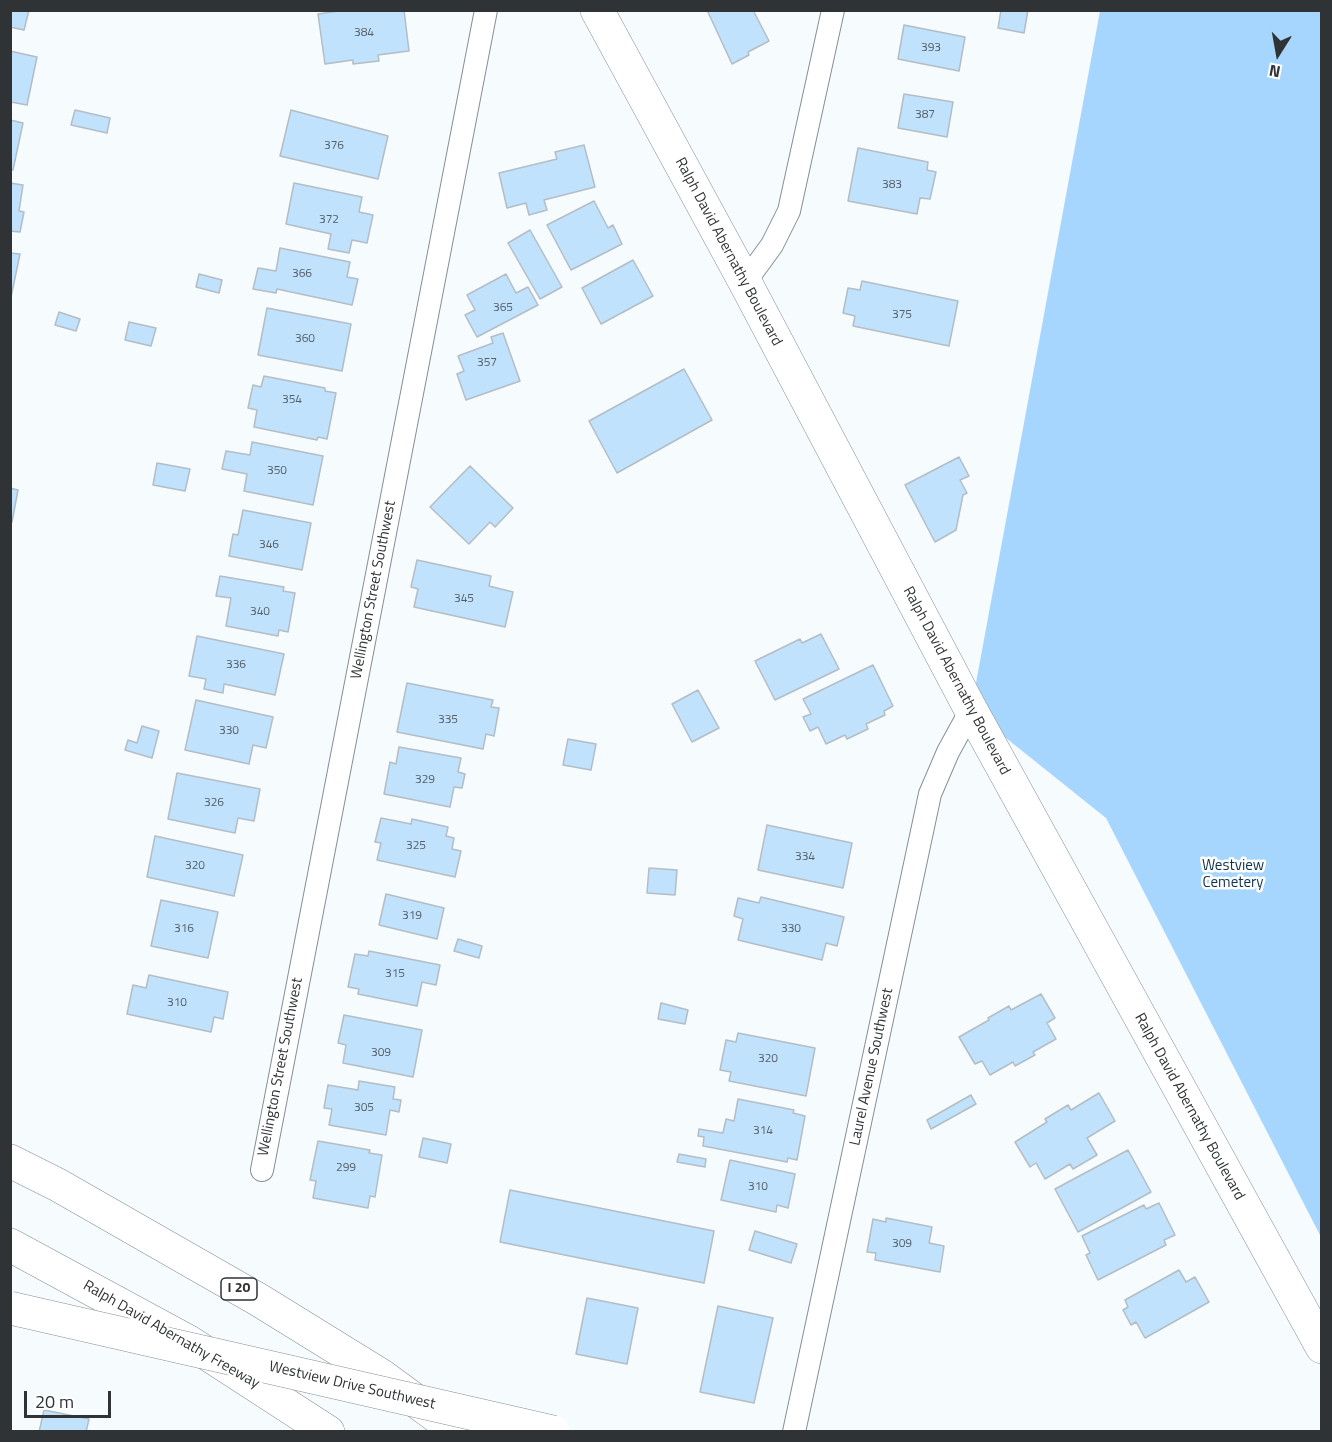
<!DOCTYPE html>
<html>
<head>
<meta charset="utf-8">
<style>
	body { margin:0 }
	#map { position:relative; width:1332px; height:1442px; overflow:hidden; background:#f6fbfe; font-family:"Titillium Web",sans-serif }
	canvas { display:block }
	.frame { position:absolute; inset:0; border:12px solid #2f3336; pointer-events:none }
	.north { position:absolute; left:1248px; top:24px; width:60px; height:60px; -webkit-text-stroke:4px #fff; paint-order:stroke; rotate:191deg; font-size:16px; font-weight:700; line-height:24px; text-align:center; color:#2f3336 }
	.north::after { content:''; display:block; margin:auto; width:21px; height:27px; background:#2f3336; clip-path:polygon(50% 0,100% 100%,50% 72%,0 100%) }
	.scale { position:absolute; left:24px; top:1391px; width:87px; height:27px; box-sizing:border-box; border:3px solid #2f3336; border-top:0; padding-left:8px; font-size:18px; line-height:21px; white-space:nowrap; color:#2f3336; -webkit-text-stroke:4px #fff; paint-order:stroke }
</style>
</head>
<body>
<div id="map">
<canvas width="1332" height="1442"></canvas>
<div class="frame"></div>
<div class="north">N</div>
<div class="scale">20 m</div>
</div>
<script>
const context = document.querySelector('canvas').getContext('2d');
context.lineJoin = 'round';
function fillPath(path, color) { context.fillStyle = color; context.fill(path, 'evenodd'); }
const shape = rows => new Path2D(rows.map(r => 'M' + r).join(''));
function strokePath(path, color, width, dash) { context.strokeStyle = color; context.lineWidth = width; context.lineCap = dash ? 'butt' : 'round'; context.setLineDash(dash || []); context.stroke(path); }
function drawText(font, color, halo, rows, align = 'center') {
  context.font = font + ' "Titillium Web",sans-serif'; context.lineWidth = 5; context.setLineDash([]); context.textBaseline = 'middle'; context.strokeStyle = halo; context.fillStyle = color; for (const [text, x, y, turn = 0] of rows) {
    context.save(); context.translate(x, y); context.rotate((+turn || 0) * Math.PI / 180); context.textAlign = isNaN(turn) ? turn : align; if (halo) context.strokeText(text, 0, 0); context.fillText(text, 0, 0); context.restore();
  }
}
fillPath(shape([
	[1100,11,1321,11,1321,1237,1106,818,971,710]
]), '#a6d6fe');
const building = shape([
	[10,10,29,10,24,30,10,27,10,10],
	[346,10,404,10,409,51,378,55,379,61,353,64,353,60,325,64,318,14,346,10],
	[707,10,753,10,769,41,748,52,749,55,732,64,707,10],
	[1001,10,1028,10,1024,33,998,28,1001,10],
	[904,25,965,37,959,71,898,59,904,25],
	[10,51,37,57,27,105,11,102,10,105,10,51],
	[904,94,953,102,947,137,898,128,904,94],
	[75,110,110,118,107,133,71,125,75,110],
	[291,110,388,136,378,179,280,156,291,110],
	[10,120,23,123,13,170,10,170,10,120],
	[584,145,595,187,544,200,547,210,529,215,526,203,507,208,499,173,557,159,555,152,584,145],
	[858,148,928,162,927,170,936,172,930,199,920,198,917,214,848,201,858,148],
	[10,183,23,185,19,211,24,212,20,232,10,231,10,183],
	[294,183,362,197,359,212,373,215,367,243,352,240,349,253,328,249,331,234,286,224,294,183],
	[594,201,608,228,613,225,622,244,571,270,547,225,594,201],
	[530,230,562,287,540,299,508,243,530,230],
	[280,248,350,262,347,277,358,279,352,305,277,289,276,293,253,289,258,268,276,271,280,248],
	[10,253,20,254,10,302,10,253],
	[633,260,653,296,601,324,582,288,633,260],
	[199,274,222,280,219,293,196,287,199,274],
	[506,274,516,293,528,287,538,305,477,337,465,315,475,310,467,295,506,274],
	[862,281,958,301,949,346,853,326,855,316,843,313,848,288,860,290,862,281],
	[267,308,351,324,342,371,258,355,267,308],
	[59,312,80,319,76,331,55,325,59,312],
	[129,322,156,328,151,346,125,340,129,322],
	[503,333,520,381,466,400,457,374,464,371,458,356,493,343,491,337,503,333],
	[684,369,712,420,617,473,589,421,684,369],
	[264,376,325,388,325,391,336,393,327,439,318,437,317,440,254,427,257,410,248,408,253,385,261,387,264,376],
	[252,442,323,456,313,505,244,491,247,474,222,469,226,451,250,455,252,442],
	[959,457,969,476,960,480,967,493,963,495,956,530,935,542,905,485,959,457],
	[157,463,190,469,185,491,153,485,157,463],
	[470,466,513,508,495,527,490,522,469,544,430,507,470,466],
	[10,488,18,490,12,522,10,522,10,488],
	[243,510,311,523,302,570,229,556,233,534,238,535,243,510],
	[417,560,491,576,489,586,513,592,505,627,414,607,418,589,411,587,417,560],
	[220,576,284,587,283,591,295,593,288,632,279,630,278,636,226,626,231,598,216,596,220,576],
	[821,634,839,669,775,700,755,661,800,639,802,643,821,634],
	[197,636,284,654,275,695,224,684,223,693,204,689,206,679,189,676,197,636],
	[873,665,893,706,884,711,885,715,866,724,868,729,847,739,845,735,826,744,818,727,810,731,803,717,811,714,803,699,873,665],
	[407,683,493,700,491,707,499,708,494,736,486,734,483,749,397,732,407,683],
	[698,690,719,728,692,742,672,704,698,690],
	[196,700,273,717,266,748,253,745,249,764,185,750,196,700],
	[142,726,159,731,152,758,125,750,128,740,137,743,142,726],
	[568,739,596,744,591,770,563,765,568,739],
	[399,747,461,758,458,772,465,774,462,788,454,787,450,807,384,794,390,762,396,764,399,747],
	[177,773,260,789,254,821,238,818,235,833,168,819,177,773],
	[381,818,411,824,412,819,448,827,446,836,454,838,452,849,461,851,455,877,377,860,381,843,375,842,381,818],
	[767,825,852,843,843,888,758,870,767,825],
	[155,836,243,855,234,896,147,877,155,836],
	[649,868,677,870,675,895,647,893,649,868],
	[386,894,444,908,437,939,379,925,386,894],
	[761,897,844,917,837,946,826,943,822,960,738,940,743,919,734,916,738,898,759,903,761,897],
	[161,900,218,912,208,958,151,946,161,900],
	[458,939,482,946,479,958,454,951,458,939],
	[369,951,440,965,436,985,422,982,417,1006,358,994,359,989,348,987,355,954,368,956,369,951],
	[149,975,228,992,223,1019,214,1017,211,1032,127,1014,133,985,146,988,149,975],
	[1041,994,1055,1018,1047,1023,1056,1039,1033,1052,1035,1055,1015,1066,1013,1062,990,1075,982,1061,975,1064,959,1037,989,1020,988,1018,1009,1006,1011,1010,1041,994],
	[661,1003,688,1010,685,1024,658,1019,661,1003],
	[344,1015,422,1030,413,1077,343,1063,346,1045,338,1043,344,1015],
	[738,1033,815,1048,806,1096,729,1081,731,1072,720,1070,726,1040,736,1042,738,1033],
	[359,1081,395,1087,393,1099,401,1100,399,1112,390,1110,386,1135,329,1125,332,1109,324,1108,328,1085,358,1090,359,1081],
	[1099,1093,1115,1121,1087,1138,1097,1155,1073,1169,1070,1164,1045,1179,1036,1163,1030,1167,1015,1142,1047,1122,1045,1119,1068,1105,1071,1110,1099,1093],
	[971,1095,976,1104,931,1129,927,1120,971,1095],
	[738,1099,794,1110,793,1113,805,1116,797,1160,788,1158,787,1162,703,1146,704,1137,698,1136,699,1129,723,1133,726,1119,734,1121,738,1099],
	[423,1138,451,1144,447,1163,419,1157,423,1138],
	[318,1141,370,1150,369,1153,382,1155,375,1197,370,1196,368,1208,313,1198,316,1181,310,1180,318,1141],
	[1128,1150,1151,1192,1078,1232,1055,1189,1128,1150],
	[679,1154,706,1159,705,1167,677,1162,679,1154],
	[730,1160,795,1174,788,1208,777,1205,776,1212,721,1200,730,1160],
	[510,1190,714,1231,704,1283,500,1242,510,1190],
	[1159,1203,1175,1235,1164,1240,1166,1245,1098,1280,1086,1255,1090,1253,1082,1236,1144,1205,1146,1209,1159,1203],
	[886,1218,932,1227,929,1243,944,1246,940,1272,875,1260,876,1253,867,1252,873,1219,886,1222,886,1218],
	[755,1231,797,1244,791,1263,749,1250,755,1231],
	[1179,1270,1186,1282,1195,1277,1209,1302,1145,1338,1136,1322,1131,1325,1123,1310,1128,1307,1125,1300,1179,1270],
	[587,1298,638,1308,627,1364,576,1354,587,1298],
	[718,1306,773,1318,754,1403,700,1392,718,1306],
	[44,1410,89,1419,86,1432,39,1432,44,1410]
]);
fillPath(building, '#c1e2fd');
strokePath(building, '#b3bdc5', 1.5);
const street = shape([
	[745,282,772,245,789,211,833,10],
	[262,1170,486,10],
	[794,1432,930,794,948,752,971,710]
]);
const secondary = shape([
	[597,10,745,282,971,710,1322,1347]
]);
const highway = shape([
	[10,1161,58,1185,259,1300,382,1376,458,1432],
	[10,1245,189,1342,328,1432]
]);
strokePath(street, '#868f97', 24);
strokePath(secondary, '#868f97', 34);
strokePath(highway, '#868f97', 34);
strokePath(street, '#fff', 22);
strokePath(secondary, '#fff', 33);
strokePath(highway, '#fff', 33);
const secondaryBridge = shape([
	[10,1308,553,1432]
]);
strokePath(secondaryBridge, '#868f97', 34, []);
strokePath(secondaryBridge, '#fff', 33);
drawText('12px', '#545f68', null, [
	["384",364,33],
	["393",931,48],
	["387",925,115],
	["376",334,146],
	["383",892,185],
	["372",329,220],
	["366",302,274],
	["365",503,308],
	["375",902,315],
	["360",305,339],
	["357",487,363],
	["354",292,400],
	["350",277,471],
	["346",269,545],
	["345",464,599],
	["340",260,612],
	["336",236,665],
	["335",448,720],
	["330",229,731],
	["329",425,780],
	["326",214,803],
	["325",416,846],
	["334",805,857],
	["320",195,866],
	["319",412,916],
	["316",184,929],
	["330",791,929],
	["315",395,974],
	["310",177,1003],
	["309",381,1053],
	["320",768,1059],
	["305",364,1108],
	["314",763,1131],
	["299",346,1168],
	["310",758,1187],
	["309",902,1244]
]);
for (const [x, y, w] of [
	[239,1289,36]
]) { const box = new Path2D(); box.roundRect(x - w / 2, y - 11, w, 22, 4.5); context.fillStyle = '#fff'; context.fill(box); strokePath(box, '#2f3336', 1.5); }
drawText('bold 14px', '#2f3336', null, [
	["I 20",239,1289]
]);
drawText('15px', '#2f3336', '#fff', [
	["Ralph David Abernathy Boulevard",728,252,62],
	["Wellington Street Southwest",374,590,-79],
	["Ralph David Abernathy Boulevard",956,681,62],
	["Wellington Street Southwest",281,1067,-79],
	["Laurel Avenue Southwest",872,1067,-78],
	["Ralph David Abernathy Boulevard",1189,1107,61],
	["Ralph David Abernathy Freeway",171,1335,30],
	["Westview Drive Southwest",352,1386,13]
]);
drawText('15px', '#0d334e', '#fff', [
	["Westview",1233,866],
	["Cemetery",1233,883]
]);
</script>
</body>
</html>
